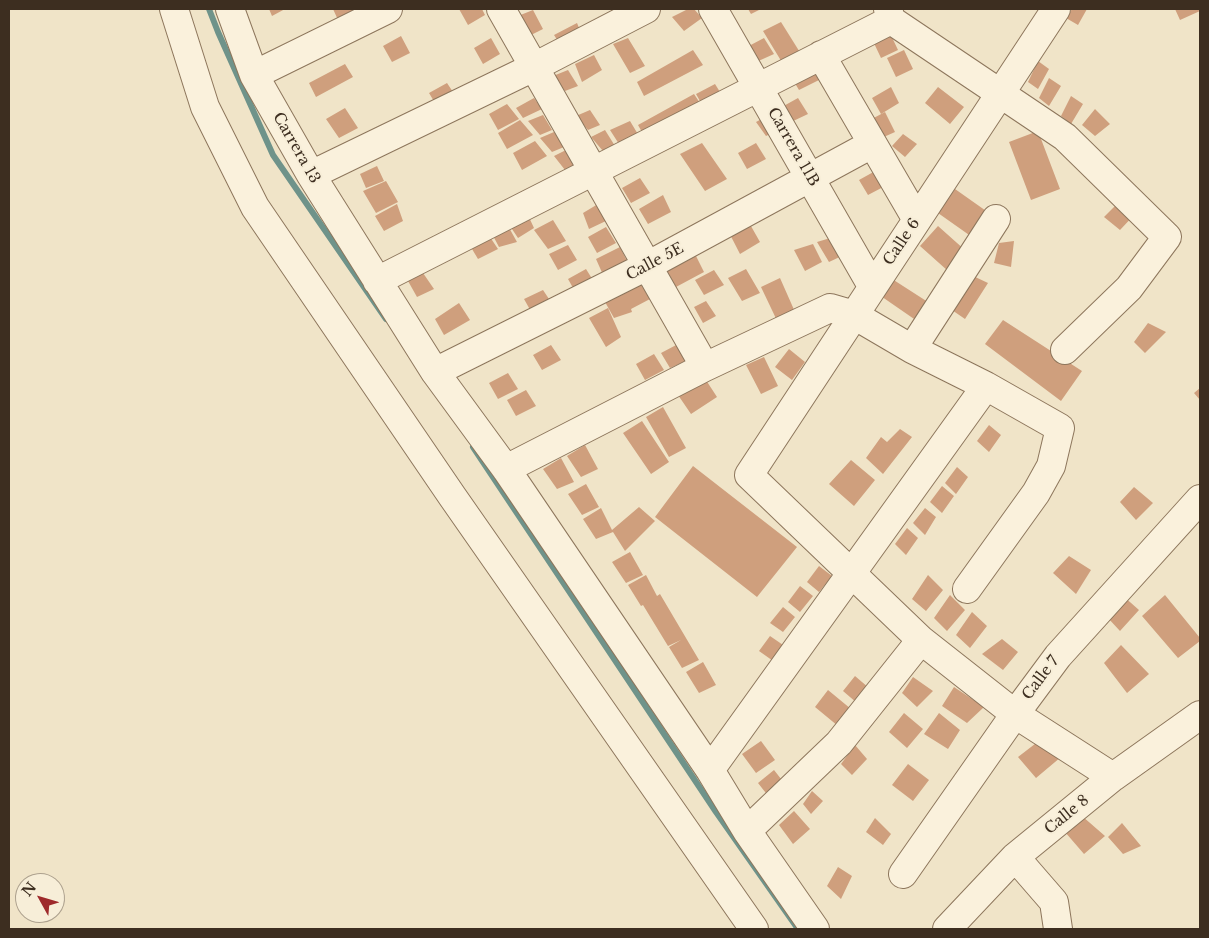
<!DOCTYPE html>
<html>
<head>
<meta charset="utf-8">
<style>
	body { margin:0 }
	#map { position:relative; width:1209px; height:938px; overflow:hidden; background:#f0e4c8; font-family:"Libre Baskerville",serif }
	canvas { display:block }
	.frame { position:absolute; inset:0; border:10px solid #3d2e20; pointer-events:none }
	.north { position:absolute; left:15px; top:873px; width:50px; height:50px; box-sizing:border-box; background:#f7eed8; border:1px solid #ada18e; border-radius:50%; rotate:309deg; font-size:14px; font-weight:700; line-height:20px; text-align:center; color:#3d2e20 }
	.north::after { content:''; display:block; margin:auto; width:18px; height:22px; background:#9e2a2b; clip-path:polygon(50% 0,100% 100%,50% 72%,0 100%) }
</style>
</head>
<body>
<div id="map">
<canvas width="1209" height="938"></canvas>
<div class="frame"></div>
<div class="north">N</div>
</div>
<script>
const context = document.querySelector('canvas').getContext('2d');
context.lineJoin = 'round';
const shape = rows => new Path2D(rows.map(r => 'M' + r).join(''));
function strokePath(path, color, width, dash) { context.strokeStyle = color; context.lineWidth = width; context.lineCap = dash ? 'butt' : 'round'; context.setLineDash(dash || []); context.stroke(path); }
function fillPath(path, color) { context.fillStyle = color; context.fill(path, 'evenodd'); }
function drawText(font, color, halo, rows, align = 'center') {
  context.font = font + ' "Libre Baskerville",serif'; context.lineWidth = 4; context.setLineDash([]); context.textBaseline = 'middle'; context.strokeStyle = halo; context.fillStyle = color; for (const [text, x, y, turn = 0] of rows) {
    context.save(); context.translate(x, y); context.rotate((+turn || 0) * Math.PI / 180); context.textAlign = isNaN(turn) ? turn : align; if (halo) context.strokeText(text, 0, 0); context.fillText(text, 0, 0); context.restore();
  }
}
strokePath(shape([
	[209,9,218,32,273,155,386,319],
	[473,447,716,812,798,929]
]), '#6f938a', 6);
fillPath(shape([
	[269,9,285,9,272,16],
	[333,9,352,9,354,15,339,22],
	[459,9,482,9,485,15,468,25],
	[688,9,694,9,702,18,684,31,672,17],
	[748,9,761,9,751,14],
	[1072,9,1087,9,1078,25,1066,18],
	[1175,9,1200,9,1200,11,1180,20],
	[533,10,543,29,531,35,518,16],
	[781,22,801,54,783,64,763,31],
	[577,23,582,35,561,46,554,35],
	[889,31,898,50,881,58,872,39],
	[401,36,410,53,392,62,383,46],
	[491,38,500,54,483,64,474,48],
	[628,38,645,66,630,73,613,44],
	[764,38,774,54,754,63,745,48],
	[693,50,703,65,644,96,637,82],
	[904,50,913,69,896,77,887,58],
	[594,55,602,70,582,82,575,64],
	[1038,61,1049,69,1038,89,1028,82],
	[345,64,353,77,316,97,309,83],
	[809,65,819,80,799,90,790,75],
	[568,70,578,86,565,91,553,76],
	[1049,78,1061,86,1049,106,1039,98],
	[447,83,457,98,438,108,429,93],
	[715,84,725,100,705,110,696,94],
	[891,87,899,103,881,114,872,98],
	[938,87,964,107,950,124,925,103],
	[694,94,704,109,647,141,638,125],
	[1071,96,1083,104,1071,124,1061,116],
	[534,98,542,109,523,118,516,108],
	[798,98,808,114,789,123,780,108],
	[507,104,519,119,498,130,489,114],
	[345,108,358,128,339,138,326,119],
	[1095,109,1110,124,1095,136,1082,125],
	[590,110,600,125,588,130,576,116],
	[885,112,895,132,877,140,868,121],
	[543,115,552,130,540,135,528,121],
	[769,115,779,130,766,136,756,122],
	[520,120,533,135,507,149,498,133],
	[630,121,639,136,619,144,610,130],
	[605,130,615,146,603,151,591,137],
	[1038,131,1060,189,1031,200,1009,142],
	[554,132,564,147,552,152,540,138],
	[903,134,917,144,905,157,892,146],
	[535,141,547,156,522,170,513,153],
	[702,143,727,179,705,191,680,154],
	[756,143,766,159,747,169,738,153],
	[568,149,578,165,565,170,554,156],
	[377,166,384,181,366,188,360,174],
	[877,170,887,185,868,195,859,180],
	[640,178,650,193,631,203,622,188],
	[386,181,398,202,376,213,363,191],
	[955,189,989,213,972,237,938,213],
	[663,195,671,212,648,224,639,209],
	[1120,201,1136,213,1120,230,1104,217],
	[397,204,403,221,384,231,375,216],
	[598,204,608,220,589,229,583,213],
	[739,205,760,242,740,254,720,215],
	[527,213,534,228,518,238,508,223],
	[553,220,566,241,548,249,534,230],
	[507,224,517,242,499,247,491,232],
	[938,226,966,251,948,271,920,246],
	[606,227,616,243,597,253,588,237],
	[488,234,498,249,478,259,469,244],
	[837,236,846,254,829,262,817,242],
	[1014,241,1011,267,994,263,999,243],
	[813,244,822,262,805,271,794,250],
	[568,245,577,260,558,270,549,254],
	[620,247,629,265,604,277,596,259],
	[696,256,704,272,676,287,667,271],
	[586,269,596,285,577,295,568,279],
	[746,269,760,293,742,301,728,278],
	[714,270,724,285,704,295,695,280],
	[423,273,434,289,417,297,408,281],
	[971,275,988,283,965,319,949,308],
	[889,277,931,304,917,321,875,292],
	[780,278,799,321,781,329,761,287],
	[640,283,650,299,631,309,632,312,614,318,605,302],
	[543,290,553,305,533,315,524,299],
	[706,301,716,316,703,323,694,307],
	[459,303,470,320,444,335,435,319],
	[608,308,621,337,606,347,589,318],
	[1003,320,1082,371,1061,401,985,344],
	[1148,323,1166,332,1145,353,1134,342],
	[680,343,690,359,670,368,661,353],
	[551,345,561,360,542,370,533,355],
	[789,349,805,362,792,380,775,367],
	[654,354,664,370,645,380,636,364],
	[764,357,778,386,761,394,746,365],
	[508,373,518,389,498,399,489,383],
	[704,377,717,397,691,414,678,395],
	[1200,388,1200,400,1194,393],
	[526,390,536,406,516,416,507,400],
	[663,407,686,448,669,457,646,417],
	[642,421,669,462,651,474,623,433],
	[989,425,1001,435,989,452,977,441],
	[900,429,912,437,883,474,866,458,881,437,887,442],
	[585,445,598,469,581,477,567,456],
	[561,458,574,482,557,489,543,469],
	[851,460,875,480,854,506,829,484],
	[693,466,797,547,757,597,655,517],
	[957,467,968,477,956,494,945,483],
	[586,484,599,507,582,515,568,494],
	[942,486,954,496,942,513,930,502],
	[1134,487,1153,503,1136,520,1120,502],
	[639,507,655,521,625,551,613,532,596,539,583,519,601,508,612,530],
	[925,508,936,517,925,535,913,523],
	[907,528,918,538,906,555,895,544],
	[630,552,643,575,626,583,612,562],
	[1069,556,1091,570,1076,594,1053,573],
	[819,566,832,576,819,592,807,582],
	[646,575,657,596,660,594,699,660,682,668,669,647,681,640,668,646,643,605,641,606,628,585],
	[928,575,943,590,926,611,912,599],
	[800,586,813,596,800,612,788,602],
	[950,595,965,610,947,631,934,618],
	[1122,595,1139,610,1120,631,1107,617],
	[1165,595,1200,638,1200,641,1178,658,1142,616],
	[783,607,795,617,783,632,770,623],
	[972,612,987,626,970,648,956,635],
	[770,636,786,647,776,663,759,651],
	[1002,639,1018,652,1003,670,982,654],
	[1121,645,1149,674,1127,693,1104,663],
	[703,662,716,685,699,693,686,672],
	[855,676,869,688,857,703,843,691],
	[913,677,933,691,917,707,902,693],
	[954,687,984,707,967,723,942,706],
	[828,690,851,709,838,726,815,707],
	[904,713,923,729,907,748,889,732],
	[939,713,960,730,948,749,924,734],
	[1044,737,1061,757,1036,778,1018,757],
	[761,741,775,760,756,773,742,754],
	[855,745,867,759,852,775,841,764],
	[908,764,929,780,913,801,892,785],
	[774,770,785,784,769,797,758,783],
	[812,791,823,801,811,814,803,804],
	[794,811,810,829,793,844,779,825],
	[1082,816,1105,836,1084,854,1065,832],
	[875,818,891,834,883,845,866,832],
	[1122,823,1141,846,1123,854,1108,837],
	[838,867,852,876,841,899,827,886]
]), '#cf9f7d');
const minor = shape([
	[174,9,205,107,255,207,452,496,754,929],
	[230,9,254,75,311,175,435,372,506,469,710,770,747,831,815,929],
	[501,9,705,367],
	[713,9,872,286],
	[888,9,891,20,1065,137,1167,237,1129,288,1065,350],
	[1056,9,749,475,921,640,1015,714,1113,777],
	[821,55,917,220],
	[254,75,388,9],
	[311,175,534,67,646,9],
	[377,281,891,20],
	[912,349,996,219],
	[435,372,647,266,872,144],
	[506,469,705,367,830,308,854,315,912,349,986,386,1060,428,1051,466,1036,493,967,589],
	[710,770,986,386],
	[747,831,839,743,921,640],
	[1015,857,1054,902,1058,929],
	[903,874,1015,714,1058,656,1200,499],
	[947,929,1015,857,1113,777,1200,715]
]);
strokePath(minor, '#8d765c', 30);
strokePath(minor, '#faf1dc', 28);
drawText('15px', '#3d2e20', '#f7eed8', [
	["Carrera 11B",793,147,60],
	["Carrera 13",296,148,60],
	["Calle 6",902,242,-56],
	["Calle 5E",655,262,-28],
	["Calle 7",1041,678,-53],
	["Calle 8",1067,815,-39]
]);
</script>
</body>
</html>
